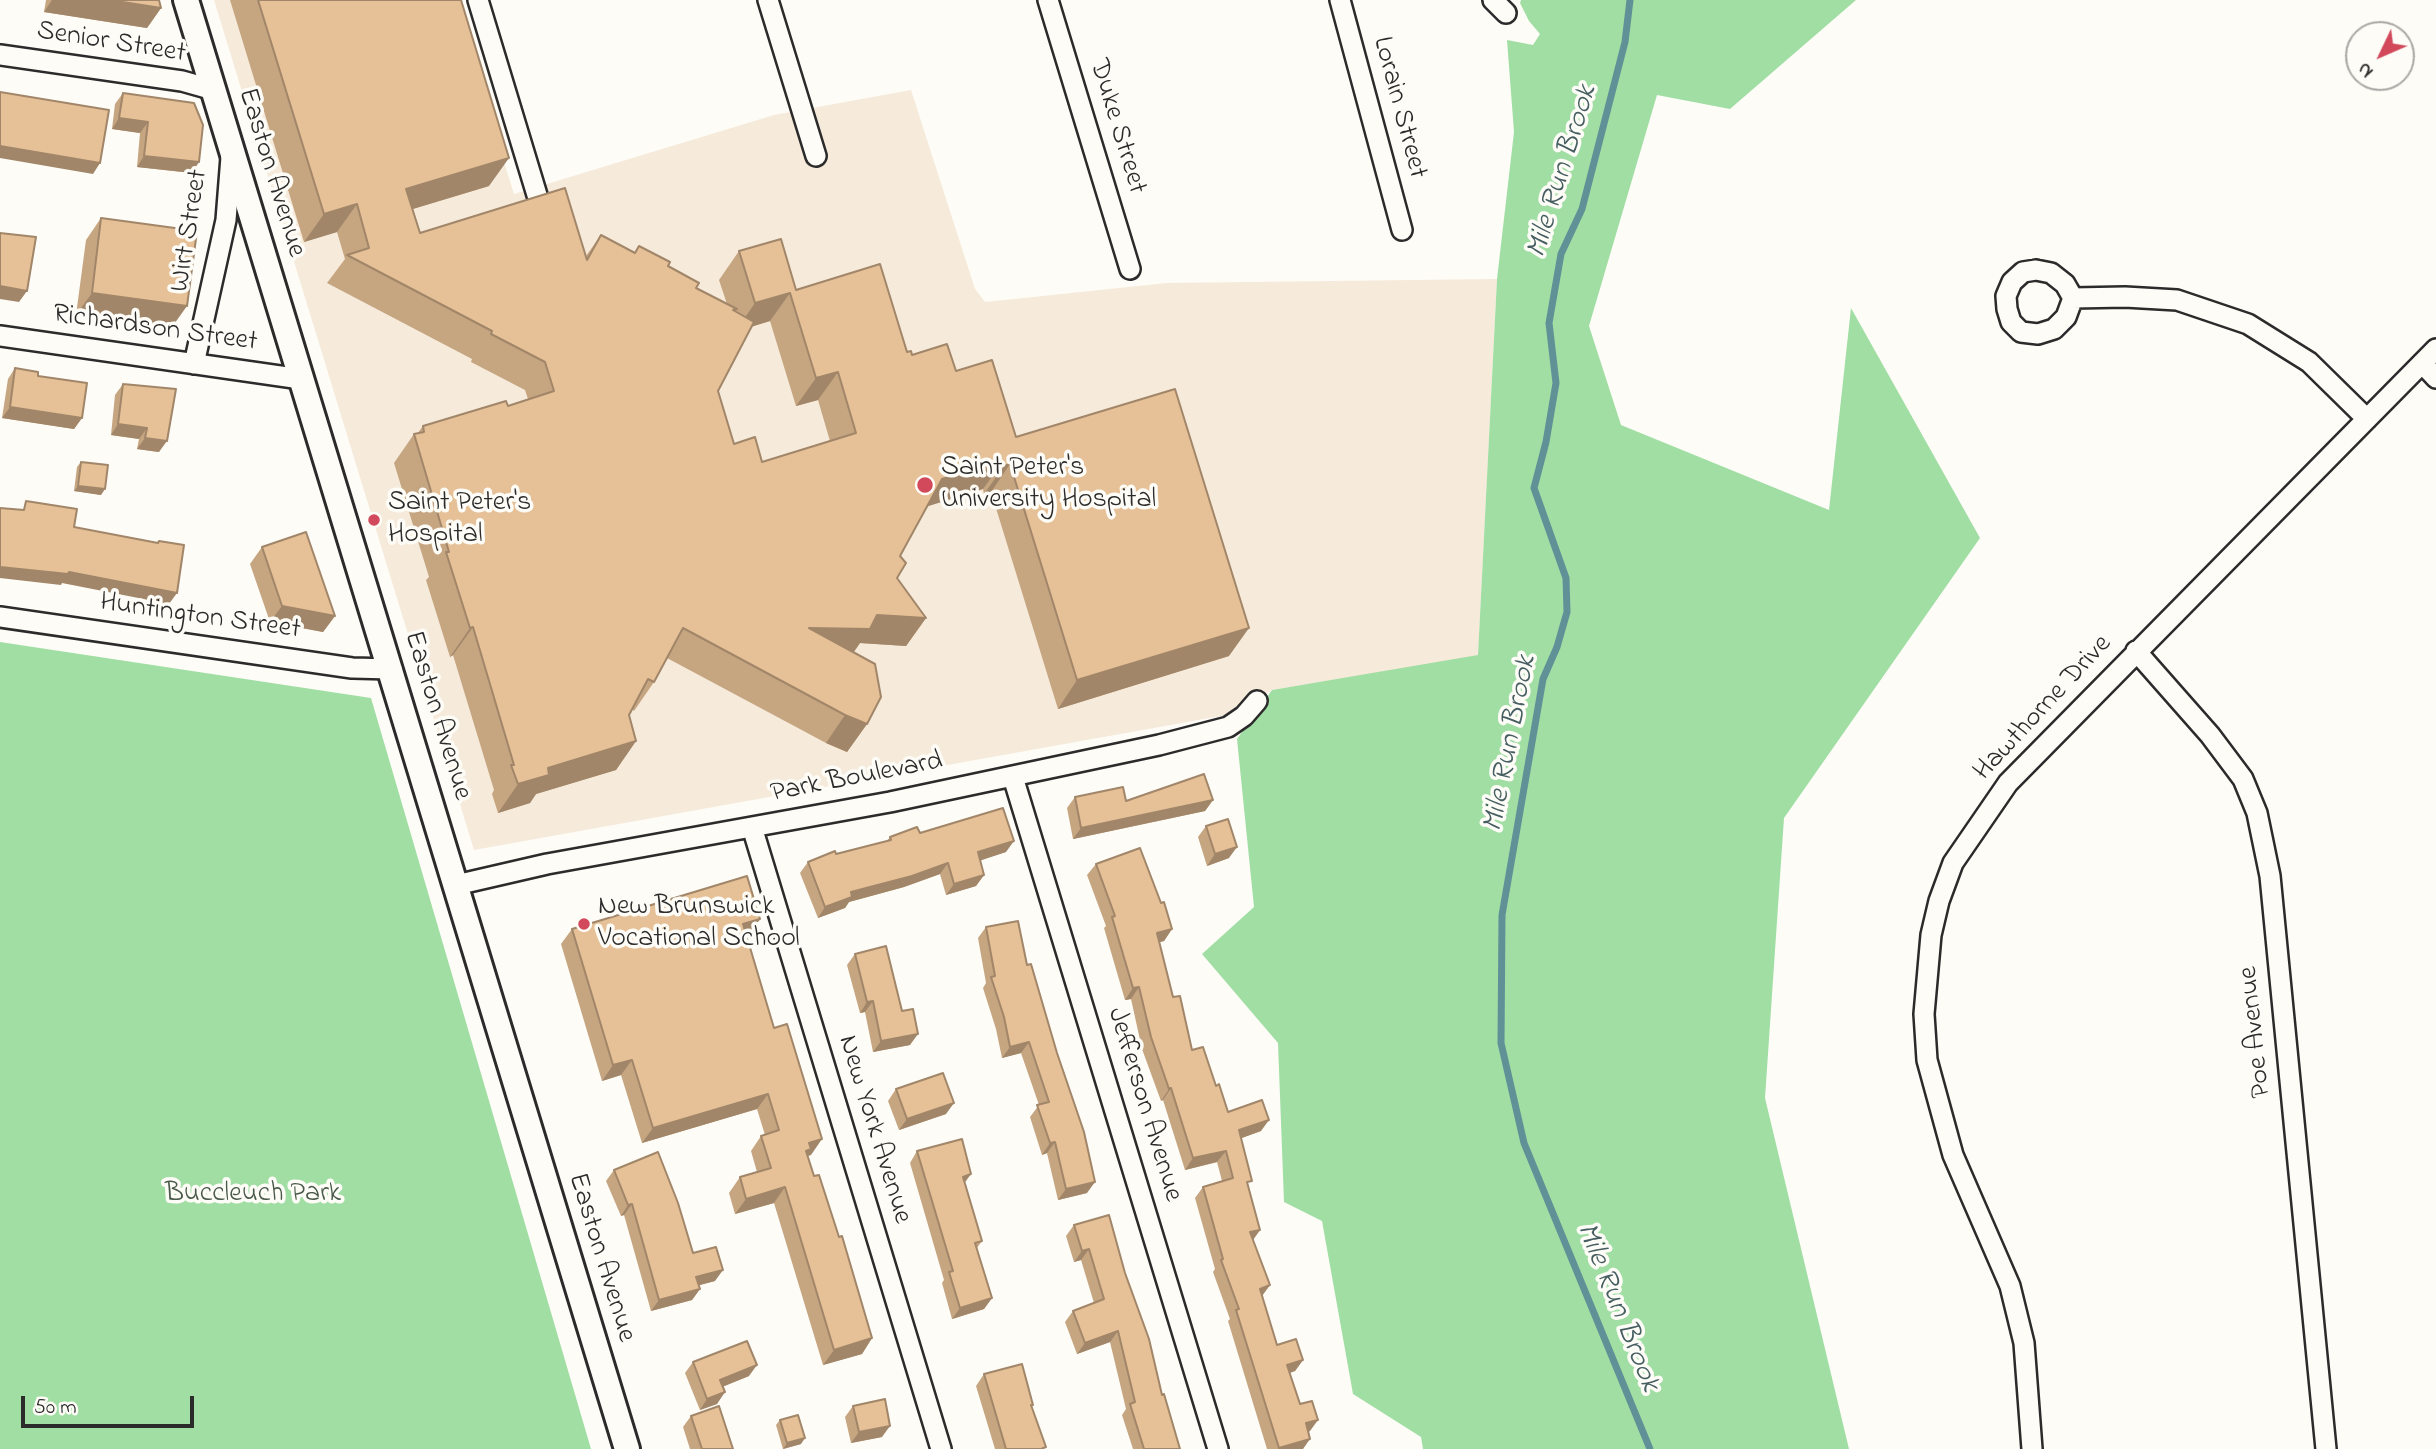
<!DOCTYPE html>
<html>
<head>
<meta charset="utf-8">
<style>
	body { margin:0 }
	#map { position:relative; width:2436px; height:1449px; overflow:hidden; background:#fdfcf7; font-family:"Indie Flower",sans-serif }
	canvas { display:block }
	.north { position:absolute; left:2345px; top:21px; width:70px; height:70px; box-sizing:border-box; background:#fdfcf7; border:2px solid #a9a8a5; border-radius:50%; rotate:226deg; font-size:19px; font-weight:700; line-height:28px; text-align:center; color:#2b2b2b }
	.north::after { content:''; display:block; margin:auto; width:24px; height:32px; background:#d1495b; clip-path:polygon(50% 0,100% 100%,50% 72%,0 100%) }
	.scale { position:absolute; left:21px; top:1396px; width:173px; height:32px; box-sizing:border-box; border:4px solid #2b2b2b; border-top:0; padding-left:9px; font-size:21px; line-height:24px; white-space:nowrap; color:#2b2b2b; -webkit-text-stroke:5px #fdfcf7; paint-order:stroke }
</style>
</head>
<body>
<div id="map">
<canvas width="2436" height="1449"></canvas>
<div class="north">N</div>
<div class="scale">50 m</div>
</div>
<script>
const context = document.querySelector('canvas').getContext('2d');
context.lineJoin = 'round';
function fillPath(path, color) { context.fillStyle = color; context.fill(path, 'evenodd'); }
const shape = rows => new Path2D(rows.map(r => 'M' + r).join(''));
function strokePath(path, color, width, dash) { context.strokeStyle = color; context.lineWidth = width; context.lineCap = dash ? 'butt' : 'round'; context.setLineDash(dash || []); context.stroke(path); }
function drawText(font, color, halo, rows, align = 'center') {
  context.font = font + ' "Indie Flower",sans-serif'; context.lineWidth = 7; context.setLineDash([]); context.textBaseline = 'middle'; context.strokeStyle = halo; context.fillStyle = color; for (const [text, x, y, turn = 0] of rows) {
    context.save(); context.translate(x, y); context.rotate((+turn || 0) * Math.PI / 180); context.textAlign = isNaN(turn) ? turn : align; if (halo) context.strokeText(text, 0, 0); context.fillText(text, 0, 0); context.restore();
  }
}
fillPath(shape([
	[214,0,453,0,514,194,774,115,911,90,975,289,985,302,1167,283,1497,279,1478,656,1272,690,1226,715,474,850]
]), '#f6eada');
fillPath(shape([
	[1521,0,1856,0,1730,109,1657,95,1589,326,1621,425,1829,510,1851,308,1980,538,1784,818,1765,1098,1849,1449,1423,1449,1421,1437,1353,1394,1322,1221,1284,1202,1278,1043,1202,954,1254,907,1237,739,1272,690,1478,655,1497,279,1514,132,1507,40,1533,45,1540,34,1529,21,1520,3],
	[0,642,371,698,591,1449,0,1449]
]), '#a1dea4');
strokePath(shape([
	[1630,0,1625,42,1582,209,1561,254,1549,323,1556,383,1546,442,1534,488,1566,578,1567,612,1557,647,1543,679,1502,915,1501,1043,1524,1143,1650,1449]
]), '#609197', 7);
const minor = shape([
	[478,0,537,195],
	[768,0,816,156],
	[1048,0,1130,269],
	[1340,0,1402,230],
	[1493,0,1506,13],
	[0,55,182,81,214,90],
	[2036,270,2051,273,2065,284,2073,298,2066,317,2054,329,2038,334,2021,332,2011,322,2007,309,2006,296,2012,282,2023,272,2036,270],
	[2073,298,2125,297,2177,300,2248,324,2309,362,2367,419],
	[0,336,301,379],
	[2422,363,2436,378],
	[194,364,226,220,231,157],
	[0,617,352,668,392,669],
	[2136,651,2210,735,2243,779,2257,813,2270,876,2326,1449],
	[1013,777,1218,1449],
	[752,827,941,1449],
	[456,885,547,864,890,802,1159,745,1228,727,1244,716,1257,701],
	[2032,1449,2024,1343,2010,1286,1953,1155,1927,1060,1924,1014,1931,935,1939,901,1953,863,2008,783,2436,349]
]);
const tertiary = shape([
	[186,0,627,1449]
]);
strokePath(minor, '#2b2b2b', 24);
strokePath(tertiary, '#2b2b2b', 30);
strokePath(minor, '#fdfcf7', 19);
strokePath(tertiary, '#fdfcf7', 24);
fillPath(shape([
	[46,0,159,0,161,8,147,28,44,12],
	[230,0,461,0,489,186,413,209,420,233,586,256,601,235,634,253,639,246,696,288,727,304,719,280,739,251,796,290,907,352,956,371,1016,437,1229,656,1058,709,991,492,984,494,983,489,928,506,900,556,897,578,926,618,906,646,860,643,854,652,867,724,847,752,826,743,667,658,654,682,634,711,632,709,629,715,636,741,616,770,536,794,530,803,498,813,492,794,494,790,453,655,450,657,426,580,429,577,394,463,414,434,417,434,423,426,508,406,528,399,525,390,471,362,472,359,327,283,345,259,337,232,304,242],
	[770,321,796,406,818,400,830,441,762,462,734,444,718,391,752,326],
	[123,93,192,173,137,167,140,133,112,129,115,104],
	[101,218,172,327,76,315,86,240],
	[15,368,38,376,82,418,74,429,2,418,8,379],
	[123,384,159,452,137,449,139,439,111,435,115,395],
	[81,462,101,495,74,491,77,467],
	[262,547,335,616,323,632,270,622,250,564],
	[1075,797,1126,801,1213,800,1205,811,1073,839,1067,808],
	[1206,826,1229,858,1207,866,1198,837],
	[920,833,1006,852,980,860,984,875,976,886,946,895,940,874,904,887,849,902,845,908,818,918,800,873,808,862,887,841,890,837],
	[1096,864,1161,903,1172,929,1164,941,1159,942,1173,997,1192,1050,1216,1086,1228,1112,1261,1131,1241,1138,1248,1187,1260,1230,1253,1240,1270,1285,1262,1296,1277,1345,1303,1360,1295,1371,1290,1373,1310,1431,1308,1432,1303,1449,1267,1449,1228,1321,1230,1319,1213,1272,1215,1269,1195,1198,1203,1187,1222,1181,1217,1162,1185,1170,1163,1100,1161,1101,1142,1049,1131,999,1125,1000,1104,928,1106,926,1087,875],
	[760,919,749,935,746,935,811,1155,807,1156,814,1176,839,1237,872,1338,862,1354,823,1365,774,1203,735,1214,729,1193,740,1177,757,1172,751,1151,761,1136,765,1135,757,1109,642,1143,621,1075,602,1081,561,944,572,929],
	[986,927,1027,965,1087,1193,1058,1200,1047,1153,1042,1155,1030,1117,1039,1105,1021,1053,1002,1058,996,1029,983,988,986,983,978,938],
	[855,954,910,1045,873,1052,865,1012,860,1013,847,965],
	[896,1089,946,1114,899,1130,888,1101],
	[917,1151,965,1183,982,1241,977,1248,992,1298,984,1309,952,1319,942,1283,944,1280,910,1163],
	[614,1170,693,1253,715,1281,699,1285,700,1289,692,1300,651,1311,624,1215,621,1216,606,1181],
	[1074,1225,1125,1273,1162,1395,1180,1449,1133,1449,1122,1415,1126,1409,1110,1342,1077,1354,1065,1322,1073,1311,1094,1303,1081,1260,1074,1262,1066,1236],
	[693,1362,749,1376,722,1387,717,1404,700,1410,685,1373],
	[984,1374,1032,1407,1044,1449,995,1449,976,1386],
	[853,1406,882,1437,851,1443,845,1417],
	[691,1416,733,1449,690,1449,683,1427],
	[780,1420,801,1444,783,1449,776,1425]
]), '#c6a581');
fillPath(shape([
	[52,0,110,0,161,8,147,28,44,12],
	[119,118,148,122,140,133,112,129],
	[0,146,100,163,93,174,0,158],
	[144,156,199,162,192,173,137,167],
	[509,158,489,186,386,217,406,189],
	[357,204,337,232,304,242,324,214],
	[0,286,27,291,19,302,0,299],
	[92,293,187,306,172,327,76,315],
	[790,293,770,321,735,332,755,303],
	[838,372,818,400,796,406,816,378],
	[10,407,82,418,74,429,2,418],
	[118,424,147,428,139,439,111,435],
	[145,438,167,441,159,452,137,449],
	[1003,461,983,489,922,508,942,479],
	[1010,464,991,492,984,494,1004,466],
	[78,486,105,489,101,495,74,491],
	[0,567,69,572,177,593,169,604,62,583,61,585,0,578],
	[282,606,335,616,323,632,270,622],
	[877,615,926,618,906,646,860,643,850,657,809,628],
	[473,627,453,655,450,657,470,628],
	[1249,628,1229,656,1058,709,1077,680],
	[845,715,867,724,847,752,826,743],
	[636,741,616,770,536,794,530,803,498,813,518,784,548,768],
	[1213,800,1205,811,1073,839,1081,828],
	[1014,841,1006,852,970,864,978,852],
	[1237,847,1229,858,1207,866,1215,854],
	[948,863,940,874,904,887,849,902,845,908,818,918,825,907,851,892],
	[984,875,976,886,946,895,954,884],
	[760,919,749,935,732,940,743,924],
	[1172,929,1164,941,1148,945,1157,933],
	[1139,987,1131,999,1125,1000,1133,988],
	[873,1001,865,1012,860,1013,867,1002],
	[918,1034,910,1045,873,1052,881,1041],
	[1029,1042,1021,1053,1002,1058,1010,1047],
	[632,1060,621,1075,602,1081,613,1065],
	[1171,1088,1163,1100,1161,1101,1169,1089],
	[768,1094,757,1109,642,1143,653,1128],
	[954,1103,946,1114,899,1130,907,1119],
	[1269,1120,1261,1131,1231,1142,1239,1130],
	[822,1139,811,1155,807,1156,800,1165,809,1143],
	[1055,1142,1047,1153,1042,1155,1050,1143],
	[1226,1151,1217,1162,1185,1170,1193,1158],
	[971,1174,963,1185,963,1177],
	[1095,1182,1087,1193,1058,1200,1066,1189],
	[785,1187,774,1203,735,1214,746,1199],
	[632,1204,624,1215,621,1216,628,1205],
	[1260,1230,1252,1241,1250,1232],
	[1089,1249,1081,1260,1074,1262,1082,1251],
	[723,1270,715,1281,689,1288,696,1277],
	[1270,1285,1261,1297,1260,1289],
	[700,1289,692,1300,651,1311,659,1300],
	[992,1298,984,1309,952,1319,960,1308],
	[1118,1331,1110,1342,1077,1354,1085,1343],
	[872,1338,862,1354,823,1365,834,1350],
	[1303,1360,1295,1371,1279,1376,1287,1365],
	[757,1365,749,1376,712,1391,720,1380],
	[725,1392,717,1404,700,1410,707,1399],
	[1318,1420,1310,1431,1297,1435,1306,1423],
	[890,1426,882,1437,851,1443,859,1432],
	[805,1438,801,1444,783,1449,787,1443],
	[1310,1439,1303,1449,1278,1449,1279,1448]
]), '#a18669');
const building = shape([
	[110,0,159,0,161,8,110,0],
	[258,0,461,0,509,158,406,189,420,233,565,188,587,260,601,235,635,253,639,246,670,262,668,266,699,283,696,288,737,309,733,310,754,322,718,391,734,444,755,437,762,462,856,433,838,372,816,378,790,293,755,303,739,251,781,239,796,290,880,264,907,352,911,351,912,355,947,344,956,371,992,360,1016,437,1175,389,1249,628,1077,680,1010,464,1004,466,1003,461,942,479,900,556,906,563,897,578,926,618,877,615,870,629,809,628,875,664,881,697,867,724,845,715,683,628,654,682,648,679,629,715,636,741,548,768,549,775,518,784,511,765,514,765,473,627,470,628,446,552,449,552,414,434,424,432,423,426,506,401,508,406,554,391,545,362,491,334,492,331,347,255,369,248,357,204,324,214,258,0],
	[0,92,109,110,100,163,0,146,0,92],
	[123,93,194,103,203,125,199,162,144,156,148,122,119,118,123,93],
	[101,218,197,231,187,306,92,293,101,218],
	[0,233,36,237,27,291,0,286,0,233],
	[15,368,38,372,38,376,87,383,82,418,10,407,15,368],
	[123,384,176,389,167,441,145,438,147,428,118,424,123,384],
	[81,462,108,465,105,489,78,486,81,462],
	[26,501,77,509,74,527,158,543,159,541,184,545,177,593,69,572,68,574,0,567,0,508,24,510,26,501],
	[306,532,335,616,282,606,262,547,306,532],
	[1204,774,1213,800,1081,828,1075,797,1123,787,1126,801,1204,774],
	[1003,808,1014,841,978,852,984,875,954,884,948,863,912,876,851,892,852,897,825,907,808,862,835,851,836,854,891,840,890,837,917,827,920,833,1003,808],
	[1228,819,1237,847,1215,854,1206,826,1228,819],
	[1140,848,1161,903,1164,902,1172,929,1157,933,1173,997,1180,996,1192,1050,1203,1047,1216,1086,1219,1084,1228,1112,1262,1100,1269,1120,1239,1130,1252,1181,1247,1182,1260,1230,1250,1232,1270,1285,1260,1289,1277,1345,1296,1339,1303,1360,1287,1365,1300,1404,1312,1401,1318,1420,1306,1423,1310,1439,1279,1448,1236,1310,1239,1309,1221,1260,1223,1259,1203,1187,1233,1178,1226,1151,1193,1158,1171,1088,1169,1089,1151,1037,1139,987,1133,988,1112,917,1115,916,1096,864,1140,848],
	[747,876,760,919,743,924,774,1028,787,1024,822,1139,809,1143,811,1149,806,1151,814,1176,819,1175,839,1237,842,1236,872,1338,834,1350,785,1187,746,1199,740,1177,771,1168,761,1136,779,1130,768,1094,653,1128,632,1060,613,1065,572,929,747,876],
	[1018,921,1027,965,1031,964,1057,1053,1084,1132,1095,1182,1066,1189,1055,1142,1050,1143,1037,1105,1049,1102,1029,1042,1010,1047,1004,1017,991,977,995,976,986,927,1018,921],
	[886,946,902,1011,913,1009,918,1034,881,1041,873,1001,867,1002,855,954,886,946],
	[943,1073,954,1103,907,1119,896,1089,943,1073],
	[962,1139,971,1174,963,1177,982,1241,975,1243,992,1298,960,1308,949,1272,953,1271,917,1151,962,1139],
	[658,1152,678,1203,693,1253,716,1247,723,1270,696,1277,700,1289,659,1300,632,1204,628,1205,614,1170,658,1152],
	[1109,1215,1125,1273,1149,1339,1162,1395,1164,1394,1180,1449,1144,1449,1130,1404,1135,1402,1118,1331,1085,1343,1073,1311,1104,1299,1089,1249,1082,1251,1074,1225,1109,1215],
	[747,1341,757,1365,720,1380,725,1392,707,1399,693,1362,747,1341],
	[1022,1364,1033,1405,1031,1405,1046,1447,1041,1449,1006,1449,984,1374,1022,1364],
	[885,1399,890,1426,859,1432,853,1406,885,1399],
	[719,1406,733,1449,702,1449,691,1416,719,1406],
	[798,1415,805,1438,787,1443,780,1420,798,1415]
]);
fillPath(building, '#e6c096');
strokePath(building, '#a18669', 2);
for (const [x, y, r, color] of [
	[925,485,9,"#d1495b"],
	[374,520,7,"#d1495b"],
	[584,924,7,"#d1495b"]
]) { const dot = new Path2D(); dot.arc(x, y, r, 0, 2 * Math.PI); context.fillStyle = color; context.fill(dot); strokePath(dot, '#fdfcf7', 2.5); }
drawText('28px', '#2b2b2b', '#fdfcf7', [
	["Senior Street",111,44,9],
	["Lorain Street",1398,108,75],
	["Duke Street",1116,127,73],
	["Easton Avenue",270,173,73],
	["Wirt Street",191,231,-81],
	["Richardson Street",155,330,8],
	["Huntington Street",200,618,8],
	["Hawthorne Drive",2044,709,-47],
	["Easton Avenue",436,716,73],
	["Park Boulevard",857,779,-11],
	["Poe Avenue",2257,1032,-96],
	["Jefferson Avenue",1143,1105,73],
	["New York Avenue",873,1130,73],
	["Easton Avenue",600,1258,73]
]);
drawText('28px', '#2b2b2b', '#fdfcf7', [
	["Saint Peter's",941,469],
	["University Hospital",941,501],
	["Saint Peter's",388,504],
	["Hospital",388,536],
	["New Brunswick",598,908],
	["Vocational School",598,940]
], 'left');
drawText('28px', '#485849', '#fdfcf7', [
	["Buccleuch Park",253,1195]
]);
drawText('italic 30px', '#465e61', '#fdfcf7', [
	["Mile Run Brook",1564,172,-73],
	["Mile Run Brook",1512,744,-79],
	["Mile Run Brook",1616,1308,68]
]);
</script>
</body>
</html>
